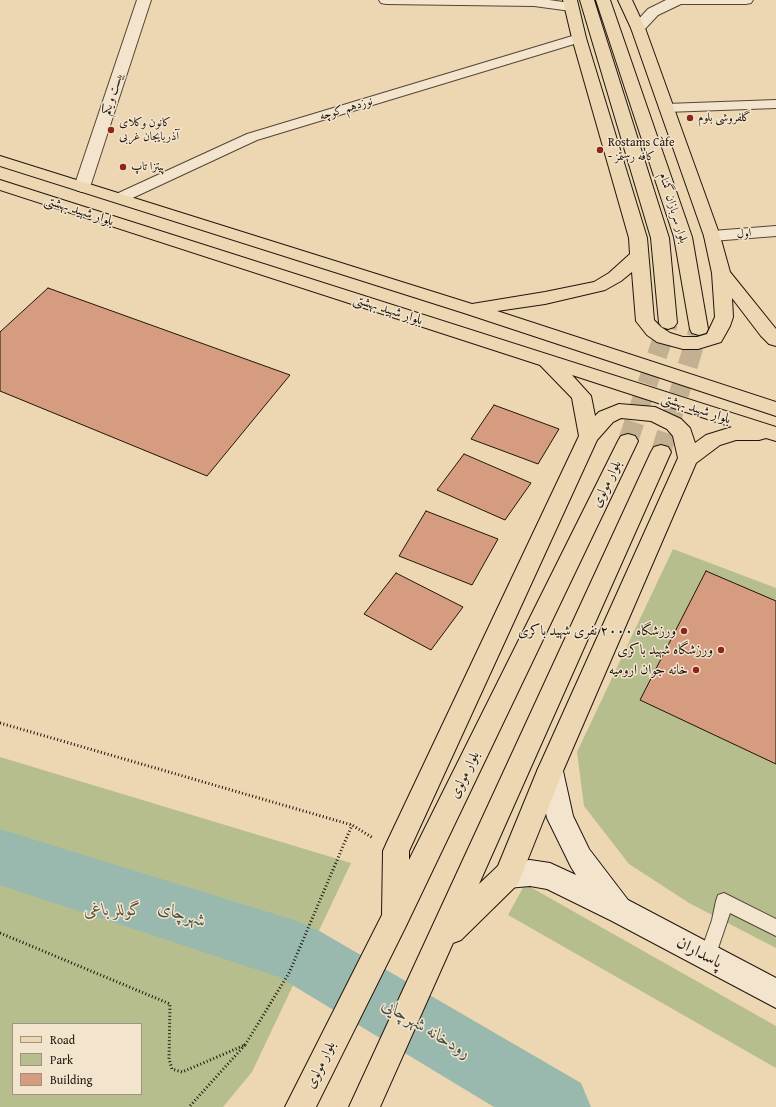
<!DOCTYPE html>
<html>
<head>
<meta charset="utf-8">
<style>
	body { margin:0 }
	#map { position:relative; width:776px; height:1107px; overflow:hidden; background:#ecd7b2; font-family:"Gentium Book Plus",serif }
	canvas { display:block }
	.legend { position:absolute; left:12px; top:1023px; width:130px; height:72px; box-sizing:border-box; background:#f3e5cd; border:1px solid #9f9280; margin:0; padding:5px 7px; list-style:none; font-size:12px; color:#20150d }
	.legend li { display:flex; align-items:center; gap:8px; height:20px }
	.legend b { width:20px; border:1px solid #9f9280 }
</style>
</head>
<body>
<div id="map">
<canvas width="776" height="1107"></canvas>
<ul class="legend">
<li><b style="height:5px;background:#ecd7b2"></b>Road</li>
<li><b style="height:11px;background:#b7be8d"></b>Park</li>
<li><b style="height:11px;background:#d69c7f"></b>Building</li>
</ul>
</div>
<script>
const context = document.querySelector('canvas').getContext('2d');
context.lineJoin = 'round';
function fillPath(path, color) { context.fillStyle = color; context.fill(path, 'evenodd'); }
const shape = rows => new Path2D(rows.map(r => 'M' + r).join(''));
function strokePath(path, color, width, dash) { context.strokeStyle = color; context.lineWidth = width; context.lineCap = dash ? 'butt' : 'round'; context.setLineDash(dash || []); context.stroke(path); }
function drawText(font, color, halo, rows, align = 'center') {
  context.font = font + ' "Gentium Book Plus",Amiri,serif'; context.lineWidth = 3; context.setLineDash([]); context.textBaseline = 'middle'; context.strokeStyle = halo; context.fillStyle = color; for (const [text, x, y, turn = 0] of rows) {
    context.save(); context.translate(x, y); context.rotate((+turn || 0) * Math.PI / 180); context.textAlign = isNaN(turn) ? turn : align; if (halo) context.strokeText(text, 0, 0); context.fillText(text, 0, 0); context.restore();
  }
}
fillPath(shape([
	[673,549,776,588,776,948,689,903,629,864,584,806,577,752],
	[0,757,351,863,252,1072,223,1107,0,1107],
	[13,1024,141,1024,141,1094,13,1094],
	[525,884,776,1026,776,1068,508,915]
]), '#b7be8d');
fillPath(shape([
	[0,829,294,920,316,929,581,1083,591,1107,494,1107,279,977,0,885,0,829]
]), '#99b9af');
const building = shape([
	[48,288,290,375,207,476,0,391,0,332,48,288],
	[494,405,559,429,538,464,471,439,494,405],
	[464,454,531,483,505,520,437,490,464,454],
	[426,511,498,539,472,585,399,556,426,511],
	[706,571,776,601,776,764,640,700,706,571],
	[396,573,463,607,431,650,364,614,396,573]
]);
fillPath(building, '#d69c7f');
strokePath(building, '#20150d', 1);
strokePath(shape([
	[628,441,668,323],
	[661,452,699,329]
]), '#c3b091', 20, [20, 10]);
const service = shape([
	[724,893,776,919,776,936,730,913,713,963,707,965,701,963,699,957,712,920,716,901,718,895,724,893]
]);
const minor = shape([
	[137,0,151,0,90,187,88,190,82,192,76,190,74,187,137,0],
	[379,0,549,0,571,3,576,4,578,7,576,10,571,11,534,6,386,4,381,3,379,0],
	[666,0,753,0,751,3,746,4,681,4,658,15,643,31,638,32,633,31,631,28,633,25,648,9,666,0],
	[579,34,584,35,586,38,584,41,257,140,126,201,120,203,114,201,112,198,114,195,247,134,579,34],
	[776,100,776,108,666,112,661,111,659,108,661,105,666,104,776,100],
	[776,226,776,236,712,241,706,240,704,236,706,232,712,231,776,226]
]);
const secondary = shape([
	[550,759,559,763,563,771,573,816,589,849,628,900,776,978,776,1008,612,921,547,889,530,886,508,888,498,884,494,875,498,866,508,862,530,860,550,863,576,875,571,867,547,818,537,771,541,763,550,759]
]);
const primary = shape([
	[563,0,577,0,586,38,647,238,654,320,661,327,670,333,683,337,697,337,707,334,715,317,712,273,704,236,631,28,618,0,632,0,645,28,720,236,730,272,776,329,776,346,769,344,761,336,732,298,733,317,730,326,721,342,698,349,683,349,657,342,647,335,636,321,632,272,621,281,605,290,545,304,497,311,776,402,776,416,464,313,0,166,0,156,472,304,545,292,594,282,609,273,630,254,629,238,572,38,563,0],
	[580,0,594,0,669,238,677,323,674,327,668,329,662,327,659,323,651,238,580,0],
	[596,0,610,0,692,237,708,329,706,333,699,335,692,333,690,329,674,237,596,0],
	[0,180,776,427,776,441,766,438,759,440,736,440,720,445,696,463,563,771,518,884,461,940,453,943,380,1107,349,1107,651,452,654,447,661,445,668,447,671,452,479,884,498,866,537,771,678,458,673,436,667,429,651,421,621,418,613,422,597,440,409,851,409,860,618,441,621,436,628,434,635,436,638,441,405,928,316,1107,285,1107,382,915,383,851,387,842,579,436,572,398,540,365,0,190,0,180],
	[572,375,732,427,706,435,695,443,690,428,681,419,655,407,619,404,599,412,595,416,591,396,572,375]
]);
strokePath(service, '#534636', 2);
strokePath(minor, '#534636', 2);
strokePath(secondary, '#20150d', 2);
strokePath(primary, '#20150d', 2);
strokePath(shape([
	[0,723,352,825,373,838],
	[0,933,170,1004,169,1059,172,1069,182,1072,245,1045,189,1107],
	[245,1045,289,973,352,825]
]), '#20150d', 3, [1, 2.5]);
fillPath(service, '#f3e5cd');
fillPath(minor, '#f3e5cd');
fillPath(secondary, '#f3e5cd');
fillPath(primary, '#ecd7b2');
for (const [x, y, r, color] of [
	[690,118,4,"#8f2418"],
	[111,130,4,"#8f2418"],
	[600,150,4,"#8f2418"],
	[123,167,4,"#8f2418"],
	[684,631,4,"#8f2418"],
	[721,650,4,"#8f2418"],
	[696,670,4,"#8f2418"]
]) { const dot = new Path2D(); dot.arc(x, y, r, 0, 2 * Math.PI); context.fillStyle = color; context.fill(dot); strokePath(dot, '#f3e5cd', 1.5); }
drawText('12px', '#20150d', '#f3e5cd', [
	["بیست و یکم",113,94,-72],
	["نوزدهم کوچه",346,109,-17],
	["بلوار سربازان گمنام",673,208,73],
	["اول",744,234,-5]
]);
drawText('12px', '#20150d', '#f3e5cd', [
	["گلفروشی بلوم",698,118],
	["کانون وکلای",119,123],
	["آذربایجان غربی",119,137],
	["Rostams Càfe",608,143],
	["- کافه رستمز",608,157],
	["پیتزا تاپ",131,167]
], 'left');
drawText('14px', '#20150d', '#f3e5cd', [
	["بلوار شهید بهشتی",79,211,18],
	["بلوار شهید بهشتی",388,310,18],
	["بلوار شهید بهشتی",696,409,18],
	["بلوار مولوی",607,484,-64],
	["بلوار مولوی",465,775,-64],
	["بلوار مولوی",321,1065,-64]
]);
drawText('14px', '#20150d', '#f3e5cd', [
	["ورزشگاه ۲۰۰۰ نفری شهید باکری",676,631],
	["ورزشگاه شهید باکری",713,650],
	["خانه جوان ارومیه",688,670]
], 'right');
drawText('italic 17px', '#55503a', '#f3e5cd', [
	["گوللر باغی",113,911]
]);
drawText('17px', '#20150d', '#f3e5cd', [
	["پاسداران",699,953,28]
]);
drawText('italic 18px', '#4a4e46', '#f3e5cd', [
	["شهرچای",182,915,18],
	["رودخانه شهرچایی",426,1029,31]
]);
</script>
</body>
</html>
